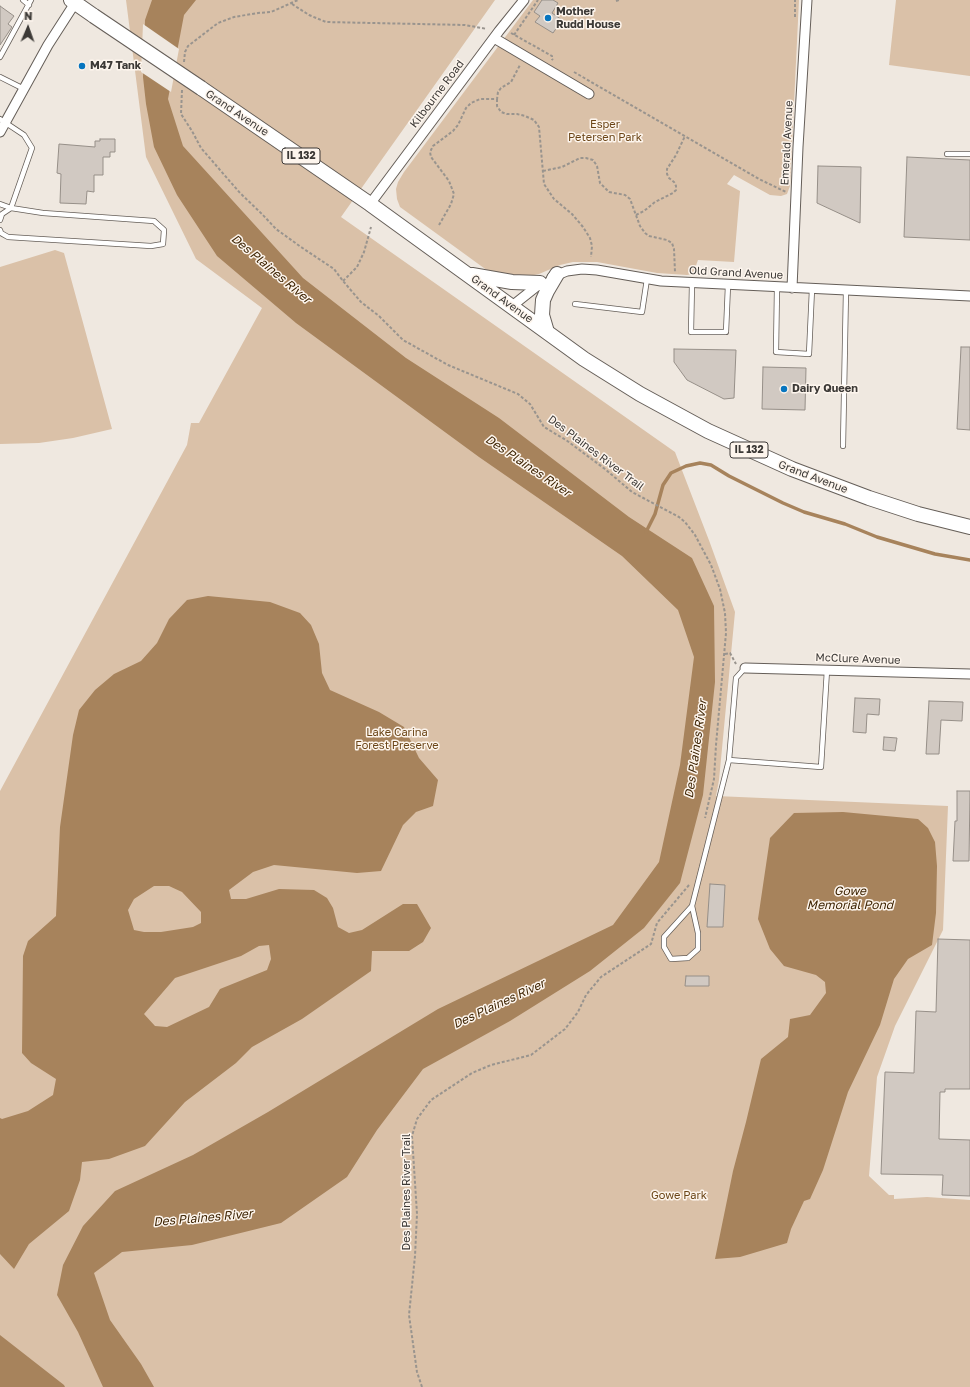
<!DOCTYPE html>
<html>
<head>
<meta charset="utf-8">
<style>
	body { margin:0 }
	#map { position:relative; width:970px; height:1387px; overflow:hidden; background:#efe8e0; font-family:"Golos Text",sans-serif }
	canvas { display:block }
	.north { position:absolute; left:8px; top:8px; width:40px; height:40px; -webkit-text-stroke:3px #fdf5ed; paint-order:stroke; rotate:2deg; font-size:11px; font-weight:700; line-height:16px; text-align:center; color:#3c3936 }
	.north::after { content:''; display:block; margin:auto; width:14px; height:18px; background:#3c3936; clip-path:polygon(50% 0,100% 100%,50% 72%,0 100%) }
</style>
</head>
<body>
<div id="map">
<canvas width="970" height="1387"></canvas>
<div class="north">N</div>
</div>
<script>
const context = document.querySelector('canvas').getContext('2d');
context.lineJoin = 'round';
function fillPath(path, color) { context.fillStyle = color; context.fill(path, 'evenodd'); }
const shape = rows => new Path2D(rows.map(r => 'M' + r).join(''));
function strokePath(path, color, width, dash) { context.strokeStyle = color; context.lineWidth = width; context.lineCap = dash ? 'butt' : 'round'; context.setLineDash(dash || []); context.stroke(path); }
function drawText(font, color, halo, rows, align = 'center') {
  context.font = font + ' "Golos Text",sans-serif'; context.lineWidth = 3; context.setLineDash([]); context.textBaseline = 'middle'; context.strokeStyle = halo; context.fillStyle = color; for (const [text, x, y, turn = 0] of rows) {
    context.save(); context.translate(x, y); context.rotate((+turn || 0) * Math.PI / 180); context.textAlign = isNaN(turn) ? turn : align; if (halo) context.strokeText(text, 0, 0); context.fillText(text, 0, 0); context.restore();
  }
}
fillPath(shape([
	[126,0,495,0,341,217,675,452,710,543,735,612,719,780,716,796,948,806,943,930,895,1026,877,1077,869,1176,889,1195,894,1195,894,1199,927,1197,970,1200,970,1387,0,1387,0,791,187,445,191,423,199,423,262,308,196,259,146,157],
	[533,0,799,0,790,186,787,194,781,196,770,195,734,175,727,184,740,191,734,262,698,260,694,271,692,274,687,275,657,273,597,262,573,262,560,265,539,274,519,278,488,271,400,207,397,199,396,189,398,182,404,172],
	[896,0,970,0,970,76,889,65],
	[55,250,64,253,112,429,73,438,39,443,0,444,0,267]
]), '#dac1a8');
fillPath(shape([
	[152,0,196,0,184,15,168,99,183,146,303,278,406,358,499,418,629,517,692,558,714,606,715,682,703,795,680,883,644,928,590,971,510,1021,423,1069,377,1130,347,1177,281,1223,192,1245,122,1252,94,1273,110,1320,141,1364,154,1387,103,1387,78,1332,57,1295,63,1265,83,1226,115,1191,193,1155,268,1112,438,1009,613,925,659,862,680,765,694,657,678,610,622,556,479,457,296,323,217,256,177,195,154,147,146,104,143,77,145,20],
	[208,596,270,602,300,613,311,625,319,644,322,673,330,690,379,712,404,727,419,758,438,780,433,806,416,812,403,825,381,871,357,873,274,865,253,872,229,890,231,899,246,899,279,889,314,890,327,898,333,908,338,927,349,933,362,930,403,904,417,904,431,928,423,942,409,951,372,951,371,971,302,1019,252,1047,236,1063,185,1102,145,1146,109,1159,82,1162,80,1180,69,1211,29,1244,14,1269,0,1254,0,1118,2,1119,28,1111,53,1095,56,1079,31,1063,22,1053,23,956,28,941,56,916,60,827,73,735,79,710,95,690,114,674,141,661,157,643,169,619,187,600],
	[154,886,169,886,182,892,201,912,201,923,193,927,161,932,144,932,134,930,128,910,134,899],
	[269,945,271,959,267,970,220,989,209,1007,167,1027,155,1026,144,1014,175,978,241,956,259,946],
	[843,812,918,819,928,828,935,842,937,866,936,913,932,945,908,959,894,979,880,1025,848,1092,823,1170,810,1199,804,1201,791,1229,787,1243,740,1257,715,1259,733,1171,746,1122,761,1059,788,1037,790,1019,810,1015,826,993,825,982,816,975,784,966,770,949,758,919,770,838,794,813],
	[0,1335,64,1385,65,1387,0,1387]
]), '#a7835c');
fillPath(shape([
	[143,24,179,49,171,92,141,72]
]), '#efe8e0');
strokePath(shape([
	[646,532,655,514,663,485,671,473,686,466,700,463,711,465,729,476,783,503,804,512,845,524,877,537,935,554,970,560]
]), '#a7835c', 3.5);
const building = shape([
	[542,0,553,0,558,3,552,13,562,20,553,33,535,22,540,16,534,12,542,0],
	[0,6,14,16,8,24,12,27,0,45,0,6],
	[100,139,115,139,115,152,110,152,110,157,103,157,103,175,94,175,94,192,87,191,86,204,60,203,61,174,57,173,59,144,95,147,95,141,100,141,100,139],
	[907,157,970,160,970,240,904,237,907,157],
	[818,166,861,167,860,223,817,203,818,166],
	[961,347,970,347,970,430,957,429,961,347],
	[674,349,736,350,734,398,724,399,687,380,674,362,674,349],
	[763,367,806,368,805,410,762,409,763,367],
	[855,698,880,699,879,715,867,714,866,733,853,732,855,698],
	[929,701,963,702,962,721,941,720,939,754,926,754,929,701],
	[884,737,897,738,895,751,883,750,884,737],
	[957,791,970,791,969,861,953,861,955,821,957,821,957,791],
	[710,884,725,885,723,927,707,927,710,884],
	[938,939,970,940,970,1089,945,1089,945,1092,940,1092,939,1139,970,1140,970,1196,942,1195,943,1175,881,1174,885,1072,914,1073,916,1011,936,1012,938,939],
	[686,976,709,976,709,986,685,986,686,976]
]);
fillPath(building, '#d1c9c2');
strokePath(building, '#968f88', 1);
const service = shape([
	[23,0,29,5],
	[0,57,31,0],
	[0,77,24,89],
	[0,119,24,135,32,148,11,208,2,214,0,220],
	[947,154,970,154],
	[0,204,11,208,43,213,154,221,164,230,163,244,151,246,8,237,1,233,0,230],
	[692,283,691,332,726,332,728,285],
	[777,287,776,352,809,354,812,289],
	[575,304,642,312,647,279],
	[843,446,846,290],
	[745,668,736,678,729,760,821,767,827,670],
	[692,906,664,937,664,947,671,959,688,958,698,949,698,933,692,906,729,760]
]);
const minor = shape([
	[494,38,589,94],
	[0,132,48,45,75,3],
	[370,204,499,31,524,0],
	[552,277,567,271,582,269,597,270,661,281,970,296],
	[792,288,798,147,807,0],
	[512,306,541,283],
	[745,668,970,674]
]);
const primary = shape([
	[71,0,94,16],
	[201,88,370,204,584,359,640,394,708,431,792,469,869,498,918,514,970,527],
	[472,275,512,282,540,283],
	[547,332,542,315,543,300,547,291,557,274]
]);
strokePath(service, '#655e58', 6);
strokePath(minor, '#655e58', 11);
strokePath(primary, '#655e58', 16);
strokePath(shape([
	[616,1,619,0],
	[292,4,309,15,326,22,465,25,487,29],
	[795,17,795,0],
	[511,33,552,56,552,59,553,60],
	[514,35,538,0],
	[184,62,185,52,188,46,218,23,234,17,258,13,271,12,298,0],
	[574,72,759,179,786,192],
	[182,90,181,114,192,131,201,148,240,193,262,214,276,229,301,247,334,269,343,281,361,302,379,316,403,340,448,365,518,394,530,404,544,427,566,440,605,469,632,492,679,517,685,522,695,535,711,565,720,589,725,613,726,633,716,745,714,779,705,818],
	[497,99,497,106,501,112,507,114,517,114,525,116,534,120,539,127,544,184,554,199,572,214,583,227,590,238,592,246,591,257],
	[543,171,562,167,580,158,586,158,593,160,597,166,600,183,609,192,625,195,630,199,640,226,645,233,649,236,667,240,672,243,674,249,675,272],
	[636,215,644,211,655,202,673,193,676,190,676,186,674,182,669,178,667,174,667,169,676,155,685,136],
	[439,225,451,204,454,194,449,181,431,157,430,152,433,146,453,131,458,125,466,108,471,103,480,99,497,99,498,92,501,88,511,82,520,65],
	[343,281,357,267,364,252,371,227],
	[725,654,730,653,736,664],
	[422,1387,417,1372,409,1315,415,1256,417,1214,412,1136,417,1119,431,1100,472,1073,491,1065,531,1055,565,1029,578,1012,586,995,601,977,651,944,657,923,689,885]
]), '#99948e', 2, [3, 2]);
strokePath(service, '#fff', 4.5);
strokePath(minor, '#fff', 9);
strokePath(primary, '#fff', 14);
const primaryBridge = shape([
	[94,16,201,88]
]);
strokePath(primaryBridge, '#655e58', 16, []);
strokePath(primaryBridge, '#fff', 14);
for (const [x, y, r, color] of [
	[548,18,4,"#0775bf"],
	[82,66,4,"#0775bf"],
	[784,389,4,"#0775bf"]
]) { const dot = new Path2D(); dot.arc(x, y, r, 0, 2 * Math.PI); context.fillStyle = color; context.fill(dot); strokePath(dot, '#fdf5ed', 1.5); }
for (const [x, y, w] of [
	[301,156,38],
	[749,450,38]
]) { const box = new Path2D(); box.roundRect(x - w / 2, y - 8, w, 16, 3); context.fillStyle = '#fdf5ed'; context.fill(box); strokePath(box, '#3c3936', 1); }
drawText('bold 10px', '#3c3936', null, [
	["IL 132",301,156],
	["IL 132",749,450]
]);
drawText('bold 11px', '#3c3936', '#fdf5ed', [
	["Mother",556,12],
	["Rudd House",556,25],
	["M47 Tank",90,66],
	["Dairy Queen",792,389]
], 'left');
drawText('11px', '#3c3936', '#fdf5ed', [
	["Kilbourne Road",437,94,-53],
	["Grand Avenue",237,113,34],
	["Emerald Avenue",787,143,-87],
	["Old Grand Avenue",736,273,3],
	["Grand Avenue",502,299,36],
	["Des Plaines River Trail",596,453,37],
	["Grand Avenue",813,477,21],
	["McClure Avenue",858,659,2],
	["Des Plaines River Trail",407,1192,-90]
]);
drawText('11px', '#6c4618', '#fdf5ed', [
	["Esper",605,125],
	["Petersen Park",605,138],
	["Lake Carina",397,733],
	["Forest Preserve",397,746],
	["Gowe Park",679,1196]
]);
drawText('italic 12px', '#3e2403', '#fdf5ed', [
	["Des Plaines River",271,269,40],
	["Des Plaines River",528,466,34],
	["Des Plaines River",696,749,-82],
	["Gowe",850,891],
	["Memorial Pond",850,905],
	["Des Plaines River",499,1004,-25],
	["Des Plaines River",203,1218,-5]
]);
</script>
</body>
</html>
